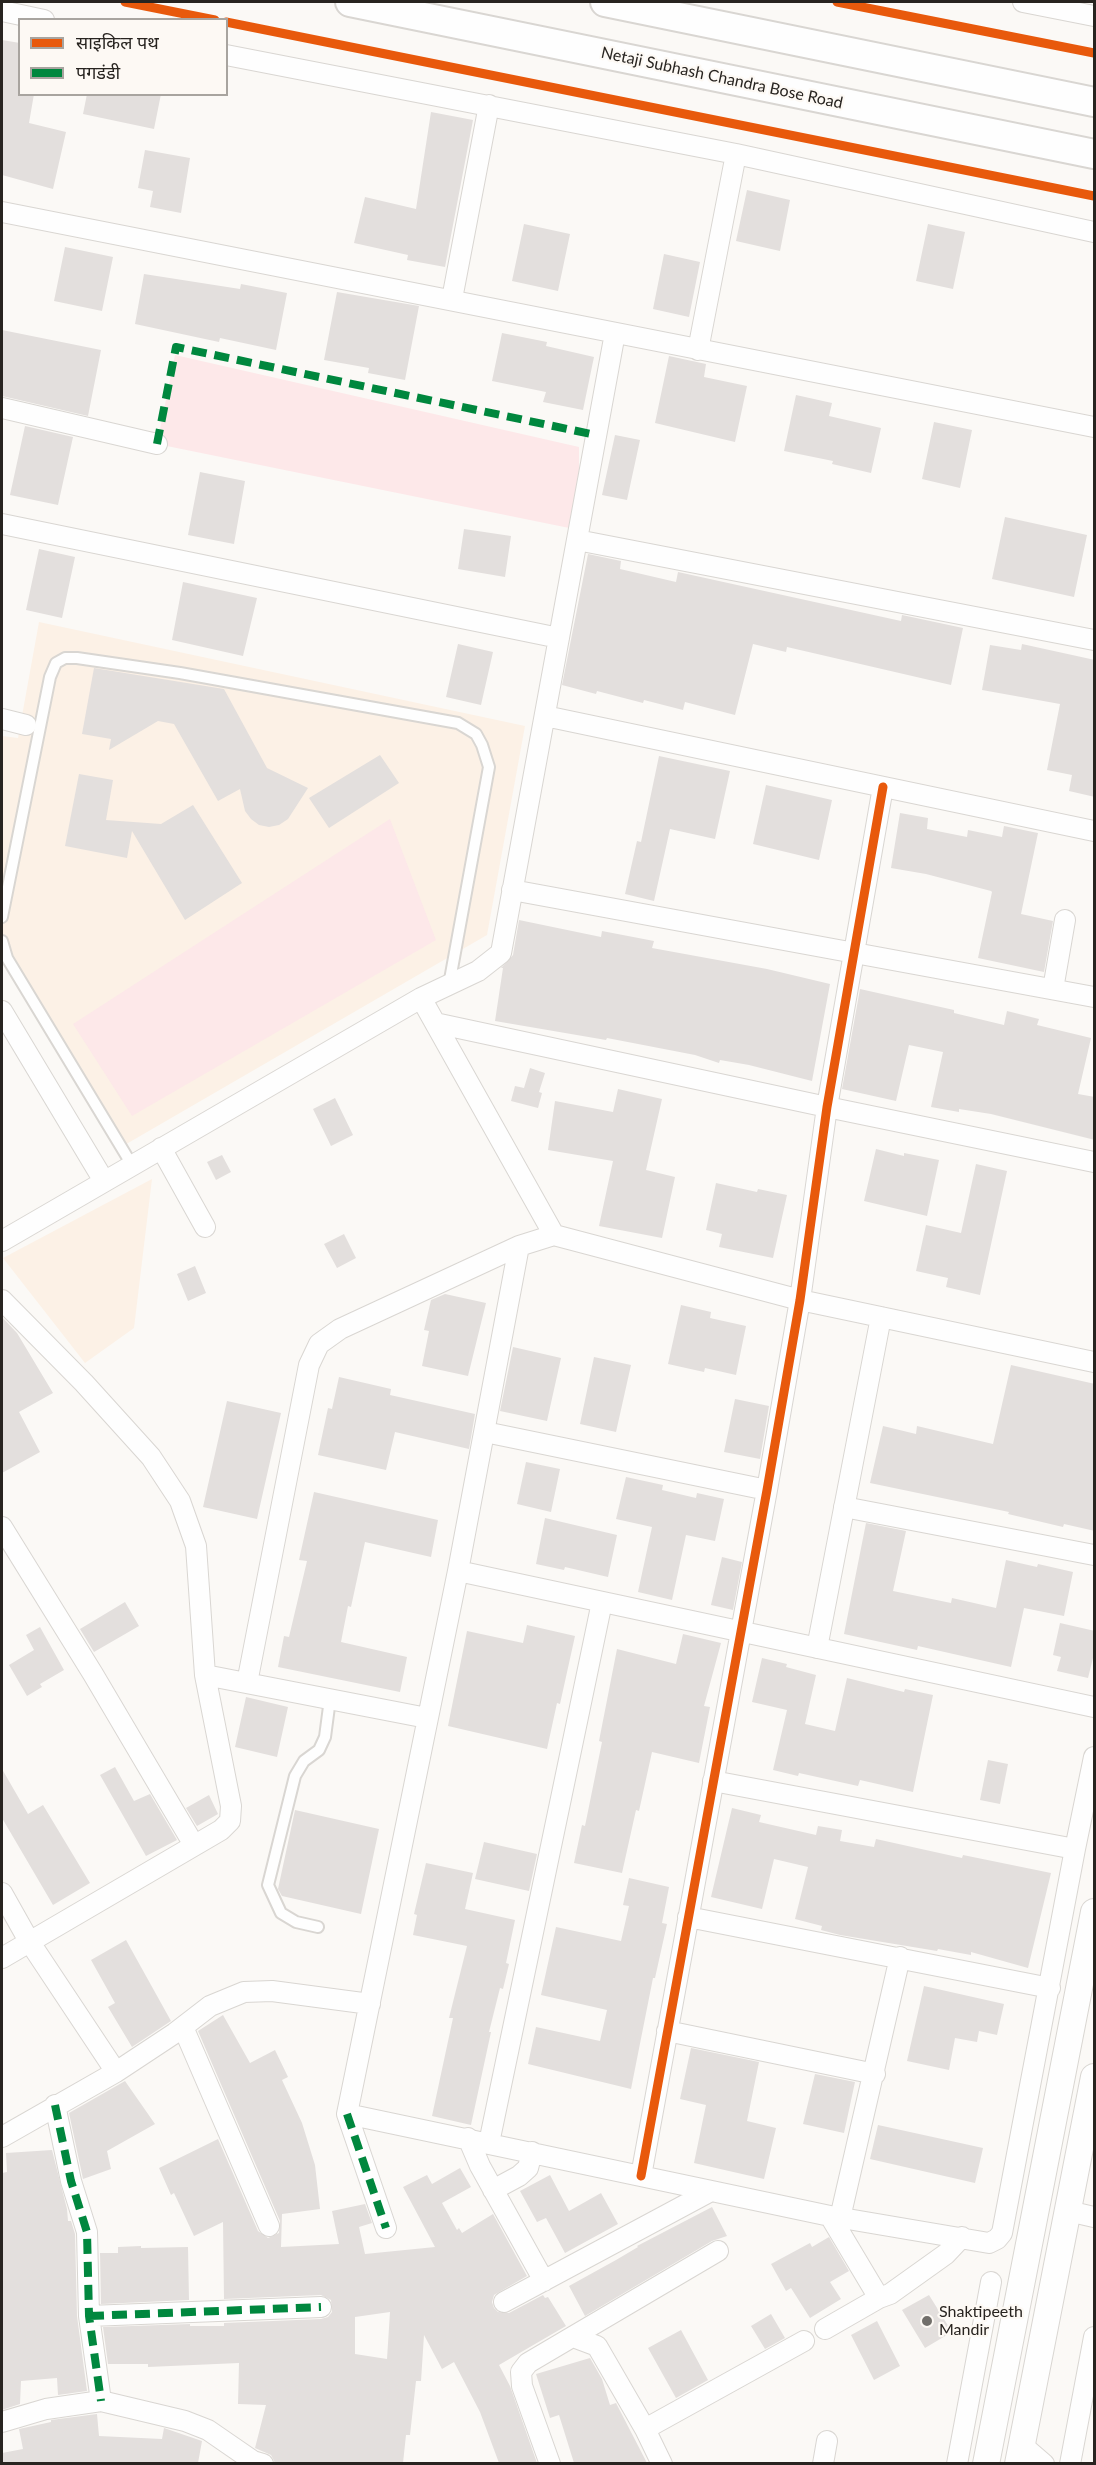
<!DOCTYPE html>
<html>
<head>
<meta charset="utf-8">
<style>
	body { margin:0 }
	#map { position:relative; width:1096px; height:2465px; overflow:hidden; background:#fbf9f6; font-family:Lato,"Noto Sans Devanagari",sans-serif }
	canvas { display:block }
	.frame { position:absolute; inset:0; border:3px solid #282420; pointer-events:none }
	.legend { position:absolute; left:18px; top:18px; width:210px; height:78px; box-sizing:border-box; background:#fdf9f4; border:2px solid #a8a49f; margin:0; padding:8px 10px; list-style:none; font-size:18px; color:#282420 }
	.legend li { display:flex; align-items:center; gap:12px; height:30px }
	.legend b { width:30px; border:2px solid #a8a49f }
</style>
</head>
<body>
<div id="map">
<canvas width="1096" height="2465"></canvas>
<div class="frame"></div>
<ul class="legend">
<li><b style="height:8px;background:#e8590c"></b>साइकिल पथ</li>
<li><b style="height:8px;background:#00873e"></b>पगडंडी</li>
</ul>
</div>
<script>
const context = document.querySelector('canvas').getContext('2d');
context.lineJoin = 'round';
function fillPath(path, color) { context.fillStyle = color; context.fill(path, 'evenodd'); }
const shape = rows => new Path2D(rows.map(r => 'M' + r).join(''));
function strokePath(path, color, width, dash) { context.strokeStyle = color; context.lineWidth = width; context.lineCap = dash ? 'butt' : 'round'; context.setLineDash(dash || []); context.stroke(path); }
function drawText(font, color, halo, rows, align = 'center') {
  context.font = font + ' Lato,sans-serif'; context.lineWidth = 4.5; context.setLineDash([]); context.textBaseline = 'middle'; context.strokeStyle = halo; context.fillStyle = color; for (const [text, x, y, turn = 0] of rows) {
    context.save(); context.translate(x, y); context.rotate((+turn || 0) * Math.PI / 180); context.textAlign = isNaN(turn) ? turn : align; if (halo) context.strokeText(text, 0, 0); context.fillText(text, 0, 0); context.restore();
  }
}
fillPath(shape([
	[39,622,525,726,487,935,116,1150,2,948,2,736,18,738],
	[152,1179,134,1328,85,1363,3,1258]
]), '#fcf1e6');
fillPath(shape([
	[175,355,579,447,579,530,157,444],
	[390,819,436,940,132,1116,73,1024]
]), '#fde8e9');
fillPath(shape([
	[2,40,20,43,20,94,34,94,29,123,66,132,53,189,2,175],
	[87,94,161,94,154,129,83,114],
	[431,112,473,120,445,267,407,260,408,255,354,243,365,197,416,209],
	[145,150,190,158,181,213,150,207,153,191,138,188],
	[747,190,790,200,780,251,736,241],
	[524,224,570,234,558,291,512,281],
	[928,224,965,232,953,289,916,281],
	[65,247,113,257,102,311,54,301],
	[664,254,700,262,689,317,653,309],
	[144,274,240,289,241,284,287,293,276,350,220,338,219,342,135,324],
	[337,292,419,306,405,380,368,373,369,368,324,360],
	[2,330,101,350,88,416,2,396],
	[502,333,547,342,546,346,594,357,583,410,543,402,546,392,492,381],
	[669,356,706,364,704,377,747,386,735,442,655,423],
	[796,395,832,403,829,416,881,428,871,473,832,464,833,461,784,451],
	[934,422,972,430,960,488,922,479],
	[25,426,73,437,58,505,10,495],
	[615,435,640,440,627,500,602,495],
	[200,472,245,481,234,544,188,535],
	[1005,517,1087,535,1074,597,992,579],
	[464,529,511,536,505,577,458,569],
	[39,549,75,557,62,618,26,610],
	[588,554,621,561,620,569,676,582,678,572,901,621,902,615,963,628,951,685,787,647,786,652,753,644,735,715,685,702,683,710,644,700,643,703,597,691,596,694,562,685],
	[183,582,257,598,243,656,172,640],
	[458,644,493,652,481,705,446,697],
	[1022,644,1095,660,1095,797,1069,791,1072,775,1047,770,1060,704,982,690,990,645,1021,650],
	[94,668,224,689,267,768,308,788,288,819,279,825,269,827,259,825,251,819,245,811,240,789,218,801,174,724,158,721,109,750,111,739,82,734],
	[380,755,399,783,329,828,309,798],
	[659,756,730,771,715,839,670,829,654,901,625,894,637,841,641,842],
	[79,774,113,780,106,820,161,824,193,805,242,883,185,920,132,831,127,858,65,846],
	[766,785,832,800,819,860,753,844],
	[900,813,928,818,927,829,967,837,968,830,1002,837,1004,826,1038,833,1021,914,1053,921,1044,972,978,958,992,892,991,891,926,874,891,868],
	[519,920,601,937,602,931,654,941,652,948,767,969,830,984,812,1081,749,1065,720,1060,719,1063,695,1055,607,1038,606,1040,495,1021,503,968,501,968,513,955],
	[860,989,954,1010,954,1013,1004,1025,1007,1011,1039,1019,1037,1025,1091,1038,1078,1094,1095,1097,1095,1140,991,1114,959,1109,959,1112,931,1107,943,1052,909,1045,896,1101,842,1089],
	[530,1068,545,1073,539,1092,542,1093,538,1108,511,1101,515,1086,524,1088],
	[618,1089,662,1099,646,1170,675,1177,662,1238,599,1226,613,1161,548,1150,555,1101,613,1112],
	[335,1098,353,1135,331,1146,313,1109],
	[876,1149,904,1156,904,1153,939,1160,927,1216,864,1201],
	[222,1155,231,1172,216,1180,207,1162],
	[976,1164,1007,1171,980,1295,946,1287,948,1278,916,1271,926,1225,961,1233],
	[716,1183,757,1192,758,1189,787,1195,773,1258,719,1247,722,1234,706,1230],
	[344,1234,356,1258,337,1268,324,1244],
	[195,1266,206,1293,188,1301,177,1274],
	[445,1294,486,1303,468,1376,422,1366,429,1331,424,1330,431,1300],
	[681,1305,711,1312,710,1318,746,1326,736,1375,705,1368,704,1372,668,1364],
	[2,1317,17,1333,53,1393,19,1412,40,1452,2,1473],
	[513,1347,561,1358,547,1421,500,1411],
	[594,1357,631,1365,616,1432,580,1424],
	[1011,1365,1095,1384,1095,1531,1064,1524,1063,1527,1008,1514,1009,1512,870,1483,883,1426,916,1434,917,1426,993,1444],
	[339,1377,391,1389,390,1395,475,1414,469,1449,395,1432,386,1470,318,1455,328,1408,332,1409],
	[735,1399,769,1406,760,1459,724,1452],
	[227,1401,281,1413,257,1519,203,1507],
	[526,1462,560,1469,551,1512,517,1504],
	[626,1477,663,1485,662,1490,696,1498,697,1493,724,1499,715,1541,686,1535,672,1600,638,1592,652,1527,616,1519],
	[314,1492,438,1520,431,1557,365,1542,351,1607,348,1606,341,1642,407,1657,400,1692,278,1667,284,1636,289,1637,307,1561,299,1560],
	[545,1518,617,1535,608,1577,565,1567,564,1570,536,1564],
	[866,1523,906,1531,893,1591,951,1603,952,1598,996,1608,1006,1560,1037,1567,1038,1564,1073,1572,1064,1616,1024,1608,1011,1667,918,1646,917,1650,844,1634],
	[722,1557,742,1562,733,1610,711,1605],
	[125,1602,139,1626,94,1652,80,1629],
	[1060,1623,1095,1631,1095,1650,1088,1678,1057,1671,1061,1657,1053,1655],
	[527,1625,575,1636,560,1704,557,1703,547,1749,448,1726,467,1631,523,1643],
	[40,1627,64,1670,40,1684,42,1687,27,1696,9,1665,34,1650,26,1635],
	[683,1634,721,1643,704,1706,710,1707,699,1763,652,1752,639,1811,636,1810,622,1873,574,1863,582,1825,585,1826,602,1742,599,1741,617,1649,676,1664],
	[762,1658,787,1664,786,1667,816,1675,805,1724,835,1731,847,1678,904,1692,905,1689,933,1695,913,1792,860,1780,858,1786,799,1773,798,1776,773,1770,787,1710,752,1702],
	[246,1697,288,1707,277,1757,235,1747],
	[988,1760,1008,1764,1000,1804,980,1800],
	[115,1767,134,1801,150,1794,177,1840,146,1856,100,1775],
	[2,1769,28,1814,43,1805,90,1883,53,1905,2,1818],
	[209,1795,218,1814,197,1826,186,1808],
	[732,1808,761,1815,759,1822,816,1835,818,1826,842,1830,840,1841,874,1847,876,1839,962,1858,963,1855,1051,1873,1028,1968,971,1952,971,1955,938,1949,937,1951,840,1935,821,1930,822,1926,795,1919,808,1867,774,1859,762,1909,711,1897],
	[295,1810,379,1829,361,1914,282,1896,278,1889],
	[484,1842,537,1854,529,1891,475,1879],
	[426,1863,473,1873,465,1909,515,1920,506,1963,509,1964,503,1989,500,1988,489,2032,491,2032,471,2125,432,2116,453,2018,449,2018,467,1946,413,1935,417,1915,414,1914],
	[629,1878,669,1887,662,1923,667,1924,655,1978,653,1978,631,2089,528,2064,536,2027,600,2041,607,2010,541,1995,556,1927,621,1941,629,1906,623,1905],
	[126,1940,171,2021,132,2047,108,2007,115,2003,91,1960],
	[924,1986,1004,2004,997,2035,979,2031,977,2042,955,2038,949,2070,907,2061],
	[223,2015,250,2063,275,2050,288,2077,282,2080,302,2123,315,2165,320,2209,282,2214,281,2247,339,2244,332,2211,365,2204,372,2223,359,2227,365,2254,435,2247,403,2187,427,2175,432,2184,460,2168,471,2187,442,2203,457,2230,459,2228,462,2233,493,2214,527,2276,494,2295,492,2302,494,2308,498,2312,509,2313,543,2295,545,2298,548,2297,566,2326,499,2365,510,2386,537,2463,499,2463,480,2412,454,2362,442,2369,424,2335,421,2381,416,2381,410,2435,406,2435,403,2463,275,2463,271,2455,255,2448,266,2405,238,2404,239,2363,148,2367,148,2364,108,2364,103,2327,190,2324,190,2326,224,2326,224,2323,321,2319,328,2317,332,2312,331,2300,321,2295,224,2299,223,2222,194,2236,174,2193,171,2195,159,2168,218,2139,258,2231,268,2238,279,2233,280,2221,198,2031],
	[390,2312,387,2359,355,2354,355,2317],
	[691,2048,759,2062,747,2121,776,2128,764,2179,694,2163,706,2105,680,2099],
	[815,2074,855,2082,844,2133,803,2124],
	[125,2081,155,2124,107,2151,111,2169,83,2179,69,2113],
	[878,2125,983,2148,975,2183,870,2159],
	[52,2150,67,2209,68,2221,71,2221,75,2234,77,2316,87,2391,58,2395,57,2378,21,2381,20,2404,2,2410,2,2173,7,2172,6,2153],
	[550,2175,569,2211,601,2193,618,2224,565,2253,546,2218,537,2222,520,2191],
	[712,2207,727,2236,712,2241,585,2316,569,2286,616,2260,638,2247,637,2246],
	[829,2237,849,2271,830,2282,841,2299,810,2318,791,2288,786,2291,771,2264,810,2243,812,2247],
	[141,2246,141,2248,188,2247,189,2300,101,2304,100,2253,118,2253,118,2247],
	[929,2295,952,2332,925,2348,902,2310],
	[771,2314,785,2338,765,2349,751,2326],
	[877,2321,900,2366,874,2380,851,2335],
	[681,2330,708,2380,676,2398,648,2348],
	[590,2358,602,2379,610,2405,616,2403,647,2463,574,2463,559,2415,550,2418,536,2374],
	[97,2414,99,2436,162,2439,164,2428,202,2441,198,2463,2,2463,2,2453,23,2449,19,2429,51,2422,51,2420]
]), '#e3dfdd');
const service = shape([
	[2,917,50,677,56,663,65,658,77,658,180,673,458,723,476,734,482,745,489,767,449,985],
	[2,941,7,958,132,1165],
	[318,1927,296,1922,281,1913,268,1885,295,1776,304,1761,319,1750,325,1737,330,1699]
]);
const minor = shape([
	[1023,2,1094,16],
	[2,11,44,20],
	[226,55,736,154,1094,232],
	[2,212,1094,427],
	[452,299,489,105],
	[698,350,736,154],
	[2,408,157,444],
	[2,524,559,638],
	[577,540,1094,640],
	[545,716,1094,831],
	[2,719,26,725],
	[512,890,1094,997],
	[1053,989,1065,920],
	[421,998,554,1235,800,1300,1094,1362],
	[2,1011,104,1181],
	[435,1023,827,1107,1094,1162],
	[161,1148,205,1227],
	[2,1241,421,998,478,971,501,953,615,333],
	[2,1300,84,1383,151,1457,180,1501,196,1546,205,1675,231,1806,230,1821,221,1830,2,1958],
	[485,1432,767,1490],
	[844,1507,1094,1555],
	[2,1527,93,1674,194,1845],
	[458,1571,1094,1707],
	[817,1648,881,1317],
	[205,1675,427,1718],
	[247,1683,309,1365,319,1344,340,1329,519,1246,554,1235],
	[713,1781,1075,1849],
	[2,1893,29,1941,116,2072],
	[688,1917,1050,1988],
	[183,2027,269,2226],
	[667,2031,875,2074],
	[55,2105,71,2181,87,2232,89,2316,101,2401],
	[347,2114,830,2216,989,2243,997,2239,1002,2233,1075,1849,1094,1757],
	[2,2137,116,2072,175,2033,210,2006,244,1992,272,1991,370,2004],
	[468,2138,480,2166,544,2281],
	[489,2143,602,1602],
	[641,2176,767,1490,800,1300,827,1107,883,787],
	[493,2190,519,2176,528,2168,532,2152],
	[1068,2211,1094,2217],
	[830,2216,879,2298,890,2294,946,2254,962,2237],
	[840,2218,900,1957],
	[386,2228,347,2114,458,1571,519,1246],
	[504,2302,711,2191],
	[89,2316,321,2307],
	[825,2329,879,2298],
	[573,2337,597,2346,645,2429,662,2464],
	[2,2422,46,2409,101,2401,185,2421,208,2430,253,2461,263,2464],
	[645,2429,804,2341],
	[1022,2445,1044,2464],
	[550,2464,522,2386,521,2372,528,2363,718,2251],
	[823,2464,827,2441],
	[957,2464,991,2282],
	[1070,2464,1094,2337]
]);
const tertiary = shape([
	[986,2464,1094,1912],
	[1018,2464,1094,2077]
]);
const secondary = shape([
	[350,2,1094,154],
	[605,2,1094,102]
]);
strokePath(service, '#d9d6d2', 14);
strokePath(minor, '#d9d6d2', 22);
strokePath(tertiary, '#d9d6d2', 28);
strokePath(secondary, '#d9d6d2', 32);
strokePath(service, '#fefefe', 10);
strokePath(minor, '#fefefe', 20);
strokePath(tertiary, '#fefefe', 26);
strokePath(secondary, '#fefefe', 28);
strokePath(shape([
	[157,444,176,347,596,435],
	[55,2105,71,2181,87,2232,89,2316,101,2401],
	[347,2114,386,2228],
	[89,2316,321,2307]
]), '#00873e', 8, [15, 8]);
strokePath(shape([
	[125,2,215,20],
	[837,2,1094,53],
	[226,22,1094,196],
	[641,2176,767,1490,800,1300,827,1107,883,787]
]), '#e8590c', 9);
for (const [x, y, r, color] of [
	[927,2321,6,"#726f6b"]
]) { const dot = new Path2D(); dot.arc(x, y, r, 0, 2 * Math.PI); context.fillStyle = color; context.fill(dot); strokePath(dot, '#fdf9f4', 2); }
drawText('16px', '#282420', '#fdf9f4', [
	["Netaji Subhash Chandra Bose Road",722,78,12]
]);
drawText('16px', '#282420', '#fdf9f4', [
	["Shaktipeeth",939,2312],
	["Mandir",939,2330]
], 'left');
</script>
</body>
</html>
